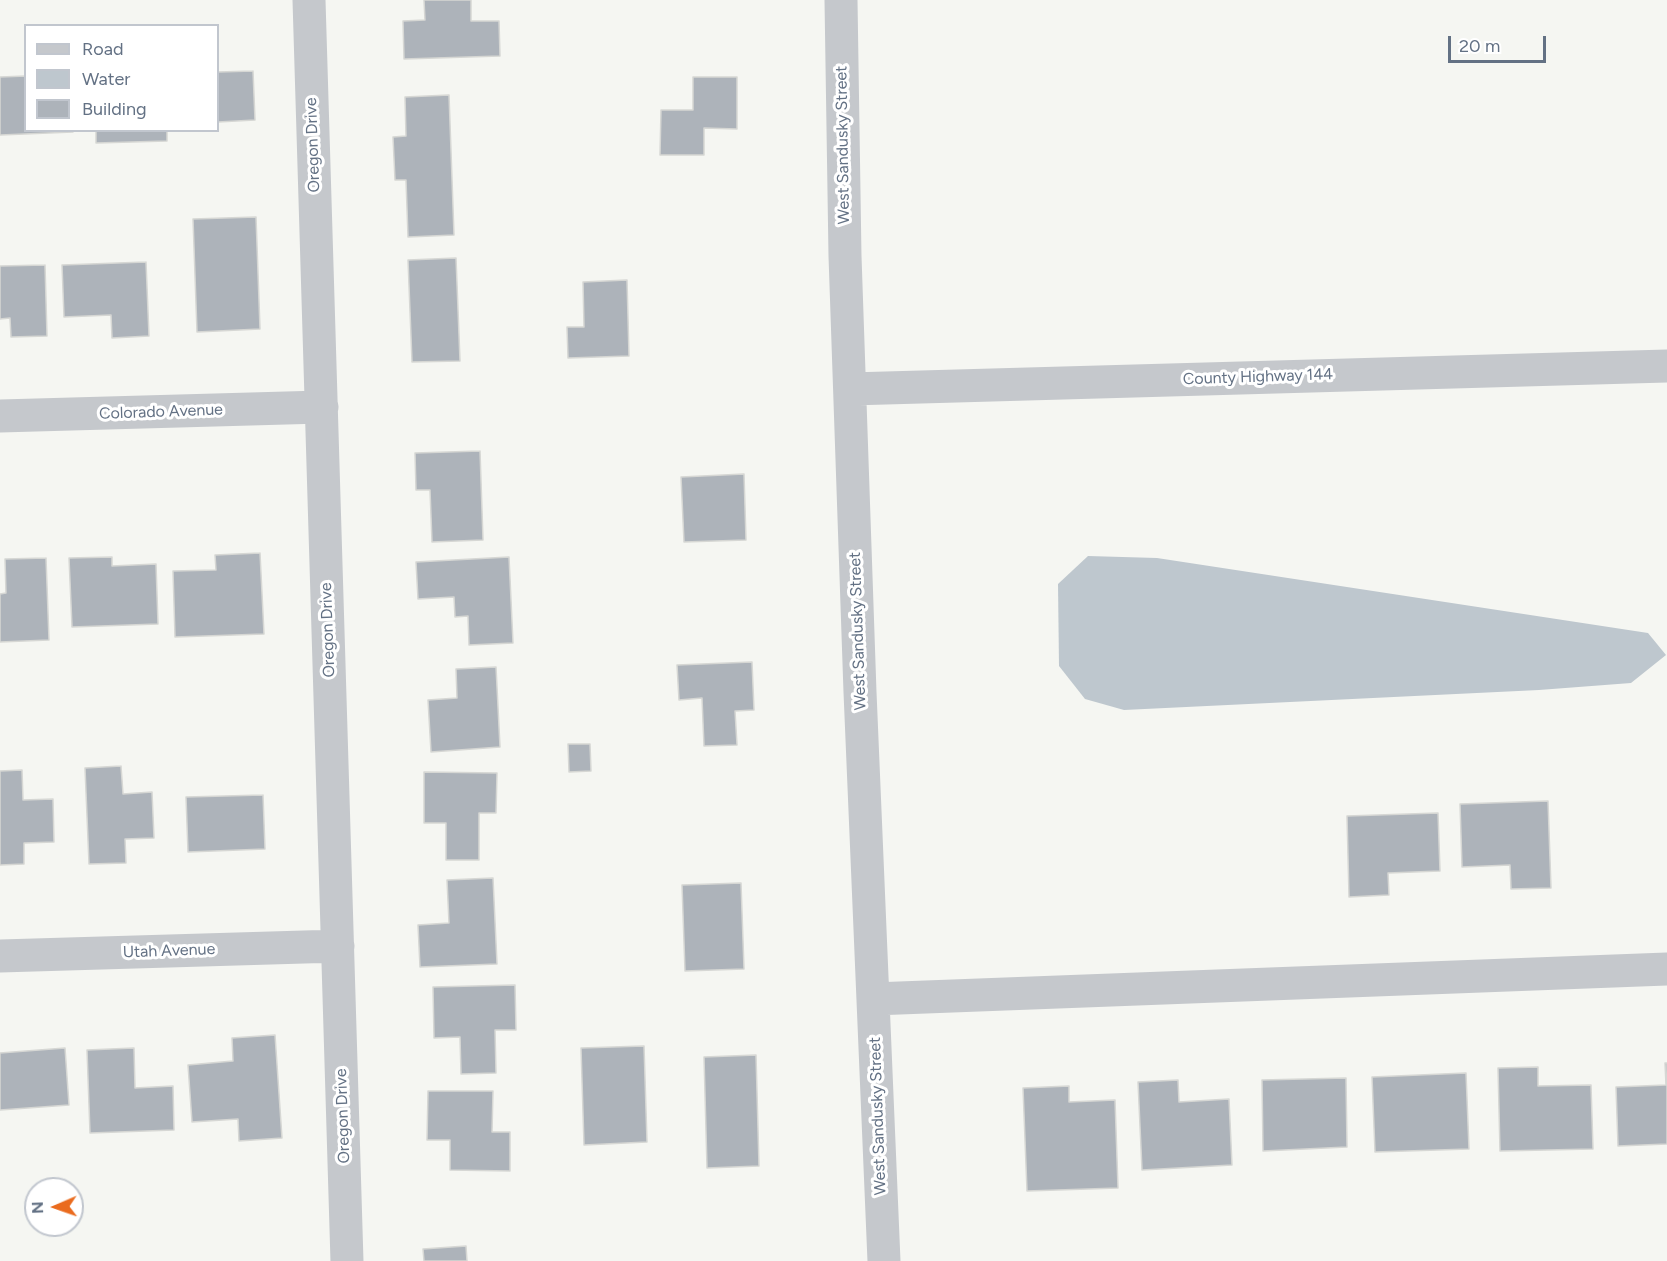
<!DOCTYPE html>
<html>
<head>
<meta charset="utf-8">
<style>
	body { margin:0 }
	#map { position:relative; width:1667px; height:1261px; overflow:hidden; background:#f5f6f2; font-family:Figtree,sans-serif }
	canvas { display:block }
	.legend { position:absolute; left:24px; top:24px; width:195px; height:108px; box-sizing:border-box; background:#fff; border:2px solid #c1c6ce; margin:0; padding:8px 10px; list-style:none; font-size:18px; color:#637184 }
	.legend li { display:flex; align-items:center; gap:12px; height:30px }
	.legend b { width:30px; border:2px solid #c1c6ce }
	.north { position:absolute; left:24px; top:1177px; width:60px; height:60px; box-sizing:border-box; background:#fff; border:2px solid #c1c6ce; border-radius:50%; rotate:268deg; font-size:16px; font-weight:700; line-height:24px; text-align:center; color:#637184 }
	.north::after { content:''; display:block; margin:auto; width:21px; height:27px; background:#ea6b1e; clip-path:polygon(50% 0,100% 100%,50% 72%,0 100%) }
	.scale { position:absolute; left:1448px; top:36px; width:98px; height:27px; box-sizing:border-box; border:3px solid #637184; border-top:0; padding-left:8px; font-size:18px; line-height:21px; white-space:nowrap; color:#637184; -webkit-text-stroke:4px #fff; paint-order:stroke }
</style>
</head>
<body>
<div id="map">
<canvas width="1667" height="1261"></canvas>
<ul class="legend">
<li><b style="height:8px;background:#c5c8cc"></b>Road</li>
<li><b style="height:16px;background:#bec7ce"></b>Water</li>
<li><b style="height:16px;background:#adb3ba"></b>Building</li>
</ul>
<div class="north">N</div>
<div class="scale">20 m</div>
</div>
<script>
const context = document.querySelector('canvas').getContext('2d');
context.lineJoin = 'round';
function fillPath(path, color) { context.fillStyle = color; context.fill(path, 'evenodd'); }
const shape = rows => new Path2D(rows.map(r => 'M' + r).join(''));
function strokePath(path, color, width, dash) { context.strokeStyle = color; context.lineWidth = width; context.lineCap = dash ? 'butt' : 'round'; context.setLineDash(dash || []); context.stroke(path); }
function drawText(font, color, halo, rows, align = 'center') {
  context.font = font + ' Figtree,sans-serif'; context.lineWidth = 6; context.setLineDash([]); context.textBaseline = 'middle'; context.strokeStyle = halo; context.fillStyle = color; for (const [text, x, y, turn = 0] of rows) {
    context.save(); context.translate(x, y); context.rotate((+turn || 0) * Math.PI / 180); context.textAlign = isNaN(turn) ? turn : align; if (halo) context.strokeText(text, 0, 0); context.fillText(text, 0, 0); context.restore();
  }
}
fillPath(shape([
	[1088,556,1157,558,1648,633,1666,655,1631,683,1539,690,1124,710,1085,699,1059,666,1058,584]
]), '#bec7ce');
const building = shape([
	[424,0,471,0,471,21,499,21,500,56,404,59,403,21,425,20,424,0],
	[253,71,255,120,218,122,218,72,253,71],
	[26,76,26,130,73,130,73,132,0,135,0,77,26,76],
	[693,77,737,77,737,129,704,128,704,155,660,155,661,110,693,110,693,77],
	[449,95,454,235,408,237,406,180,395,180,393,137,406,136,405,97,449,95],
	[96,130,167,130,167,141,96,143,96,130],
	[256,217,260,329,197,332,193,219,256,217],
	[456,258,460,361,412,362,408,260,456,258],
	[146,262,149,336,112,338,111,315,64,317,62,265,146,262],
	[45,265,47,336,11,337,10,318,0,319,0,266,45,265],
	[627,280,629,356,568,358,567,327,584,327,583,282,627,280],
	[480,451,483,540,432,542,430,490,416,490,415,453,480,451],
	[744,474,746,540,684,542,681,477,744,474],
	[260,553,264,634,175,637,173,571,216,570,215,555,260,553],
	[112,557,112,566,156,564,158,624,72,627,69,558,112,557],
	[509,557,513,643,469,645,468,616,455,617,454,597,418,599,416,562,509,557],
	[46,558,49,640,0,642,0,594,6,593,5,559,46,558],
	[752,662,754,710,735,711,737,745,704,746,702,698,679,700,677,665,752,662],
	[496,667,500,747,431,752,428,700,457,698,456,669,496,667],
	[568,744,590,744,591,771,569,772,568,744],
	[121,766,123,794,152,792,154,838,125,839,126,863,89,864,85,768,121,766],
	[22,770,23,800,53,799,54,842,24,843,24,864,0,865,0,771,22,770],
	[424,772,497,773,496,813,479,813,479,860,446,860,446,823,424,823,424,772],
	[263,795,265,849,188,852,186,797,263,795],
	[1548,801,1551,888,1511,889,1510,865,1462,867,1460,804,1548,801],
	[1438,813,1440,871,1388,873,1389,895,1349,897,1347,816,1438,813],
	[493,878,497,964,420,967,418,925,449,923,447,880,493,878],
	[741,883,744,969,685,971,682,885,741,883],
	[515,985,516,1030,495,1030,496,1073,461,1074,460,1037,434,1038,433,987,515,985],
	[275,1035,282,1138,239,1141,238,1119,192,1122,188,1065,233,1061,232,1038,275,1035],
	[644,1046,647,1142,584,1145,581,1048,644,1046],
	[65,1048,69,1105,0,1110,0,1053,65,1048],
	[134,1048,135,1088,173,1086,174,1130,90,1133,87,1050,134,1048],
	[756,1055,759,1166,707,1168,704,1057,756,1055],
	[1665,1063,1667,1063,1667,1144,1618,1146,1616,1087,1666,1085,1665,1063],
	[1538,1067,1538,1086,1591,1085,1593,1149,1500,1151,1498,1068,1538,1067],
	[1466,1073,1469,1149,1375,1152,1372,1077,1466,1073],
	[1346,1078,1347,1147,1263,1151,1262,1080,1346,1078],
	[1178,1080,1179,1102,1229,1099,1232,1165,1142,1170,1138,1082,1178,1080],
	[1069,1086,1069,1102,1115,1100,1118,1188,1027,1191,1023,1088,1069,1086],
	[428,1091,493,1091,492,1132,510,1132,510,1171,450,1170,450,1140,427,1140,428,1091],
	[466,1246,467,1261,424,1261,423,1249,466,1246]
]);
fillPath(building, '#adb3ba');
strokePath(building, '#d6d7d4', 1.5);
strokePath(shape([
	[309,0,347,1261],
	[841,0,845,256,860,692,884,1261],
	[850,389,1667,366],
	[0,416,322,407],
	[0,956,338,946],
	[873,999,1667,969]
]), '#c5c8cc', 33);
drawText('16px', '#637184', '#fff', [
	["Oregon Drive",313,145,-92],
	["West Sandusky Street",843,145,-91],
	["County Highway 144",1258,377,-2],
	["Colorado Avenue",161,412,-2],
	["Oregon Drive",328,630,-92],
	["West Sandusky Street",858,631,-92],
	["Utah Avenue",169,951,-2],
	["Oregon Drive",343,1116,-92],
	["West Sandusky Street",878,1116,-92]
]);
</script>
</body>
</html>
